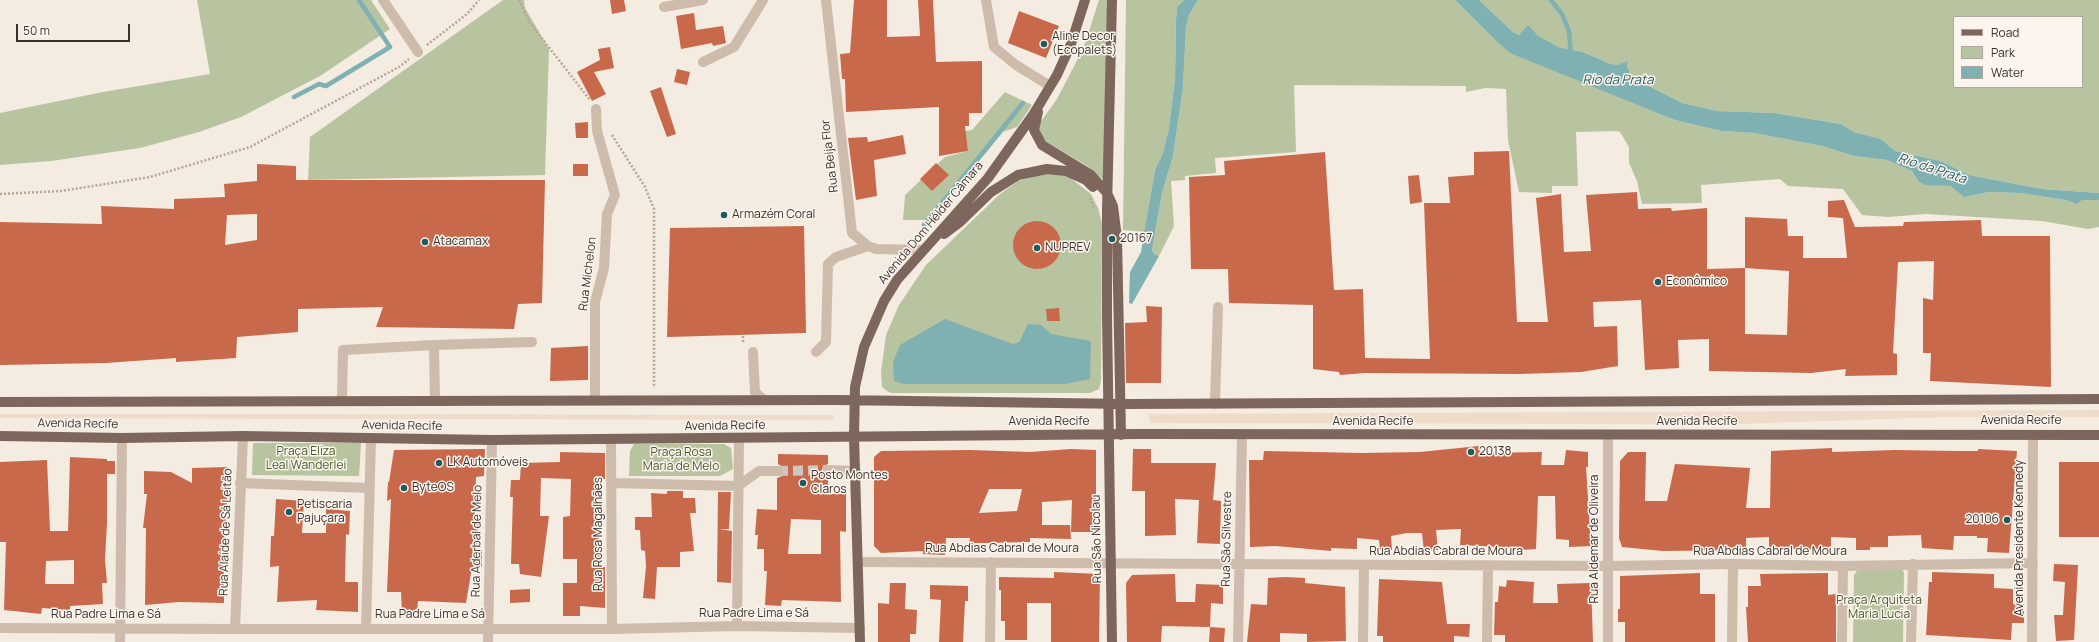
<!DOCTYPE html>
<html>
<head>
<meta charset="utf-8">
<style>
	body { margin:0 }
	#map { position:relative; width:2099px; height:642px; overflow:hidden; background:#f4ebe1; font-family:Manrope,sans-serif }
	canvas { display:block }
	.legend { position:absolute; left:1953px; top:16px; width:130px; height:72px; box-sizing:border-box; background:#fbf5ee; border:1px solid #aea6a0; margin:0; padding:5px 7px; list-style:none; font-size:12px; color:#3b302b }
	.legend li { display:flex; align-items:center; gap:8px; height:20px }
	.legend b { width:20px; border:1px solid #aea6a0 }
	.scale { position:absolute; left:16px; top:24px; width:114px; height:18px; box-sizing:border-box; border:2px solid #3b302b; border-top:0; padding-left:5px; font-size:12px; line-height:14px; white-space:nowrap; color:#3b302b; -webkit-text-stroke:3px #fbf5ee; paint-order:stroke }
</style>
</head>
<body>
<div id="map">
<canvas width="2099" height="642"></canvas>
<ul class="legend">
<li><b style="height:5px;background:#7d675c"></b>Road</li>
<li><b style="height:11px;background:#b8c4a0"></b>Park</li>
<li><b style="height:11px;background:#7fb0b2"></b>Water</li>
</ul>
<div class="scale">50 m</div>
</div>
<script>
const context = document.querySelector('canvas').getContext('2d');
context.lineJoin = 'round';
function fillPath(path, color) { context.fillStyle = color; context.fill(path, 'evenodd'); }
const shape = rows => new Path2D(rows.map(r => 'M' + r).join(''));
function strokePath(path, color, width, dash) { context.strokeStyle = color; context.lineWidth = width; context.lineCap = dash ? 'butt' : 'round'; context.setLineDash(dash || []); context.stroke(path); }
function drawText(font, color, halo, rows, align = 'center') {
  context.font = font + ' Manrope,sans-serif'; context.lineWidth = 3; context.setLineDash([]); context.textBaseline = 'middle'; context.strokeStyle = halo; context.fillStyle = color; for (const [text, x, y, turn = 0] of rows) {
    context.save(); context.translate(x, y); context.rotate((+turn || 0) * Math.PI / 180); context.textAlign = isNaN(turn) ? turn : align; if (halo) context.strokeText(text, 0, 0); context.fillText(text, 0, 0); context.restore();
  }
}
fillPath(shape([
	[197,0,371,0,390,29,320,76,241,117,199,132,140,148,51,161,0,165,0,113,103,92,210,74],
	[503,0,524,0,525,8,549,49,545,175,308,180,310,137],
	[1099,0,1109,0,1105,181,1087,166,1047,142,1041,137,1039,130,1039,124,1057,99,1084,47],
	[1126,0,1184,0,1177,7,1176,20,1175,79,1169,128,1163,153,1155,170,1145,232,1123,230],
	[1198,0,1455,0,1493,38,1675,120,1721,131,1754,133,1822,146,1854,156,1887,160,1912,171,1919,182,1934,185,1951,186,1968,196,1989,192,2020,193,2066,200,2076,204,2083,200,2099,200,2099,227,2088,229,2042,221,1926,214,1888,217,1862,215,1843,189,1788,186,1780,179,1701,185,1702,203,1642,204,1637,181,1629,163,1629,147,1620,132,1616,131,1576,132,1578,186,1552,186,1552,193,1519,192,1508,140,1506,89,1485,88,1466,92,1466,86,1294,85,1296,152,1215,158,1216,173,1185,176,1185,180,1171,181,1174,226,1159,256,1154,254,1152,250,1162,193,1173,156,1183,87,1186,27,1189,15],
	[1479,0,2099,0,2099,193,2042,189,1969,175,1941,161,1895,151,1881,139,1854,132,1841,124,1774,113,1717,111,1682,103,1643,83,1631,74,1627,67,1628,62,1617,65,1608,63,1583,52,1558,47,1546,42,1531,31,1528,26,1519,35,1513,32],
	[1954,17,2082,17,2082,87,1954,87],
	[1005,92,1032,105,1017,127,1003,132,931,220,903,220,905,195,945,157,968,151,965,131,972,130],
	[1050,172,1069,177,1091,194,1098,208,1102,223,1101,380,1099,389,1090,393,891,393,887,391,882,387,881,372,886,335,899,305,926,265,1000,194,1018,181],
	[253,443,361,443,359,476,252,475],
	[634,444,724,444,731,448,733,469,720,476,629,476,630,451],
	[1859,568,1902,568,1904,573,1903,642,1853,642,1854,575]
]), '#b8c4a0');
fillPath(shape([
	[2099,410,2099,417,1944,417,1738,424,1150,423,1149,414],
	[0,414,833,415,834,420,0,418]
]), '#ecdcc8');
fillPath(shape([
	[1184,0,1198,0,1189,15,1186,27,1183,87,1173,156,1162,193,1152,250,1154,254,1159,256,1132,304,1129,303,1130,272,1141,252,1155,170,1163,153,1169,128,1175,79,1176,20,1177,7],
	[1455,0,1479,0,1513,32,1519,35,1528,25,1538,36,1558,47,1583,52,1608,63,1617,65,1628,61,1627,67,1631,74,1643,83,1682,103,1717,111,1774,113,1841,124,1854,132,1881,139,1895,151,1941,161,1969,175,2042,189,2099,193,2099,200,2083,200,2076,204,2066,200,2020,193,1989,192,1964,197,1951,186,1926,185,1919,182,1912,171,1887,160,1854,156,1822,146,1754,133,1721,131,1675,120,1510,53,1493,38],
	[945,319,1013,344,1019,342,1028,324,1041,325,1051,334,1091,341,1090,379,1065,384,903,384,894,381,893,362,900,345]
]), '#7fb0b2');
strokePath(shape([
	[1551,0,1562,14,1569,31,1571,55],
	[294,97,319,84,326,86,390,47,359,0],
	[924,225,1023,103]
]), '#7fb0b2', 4.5);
fillPath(shape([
	[610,0,624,0,626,11,612,14],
	[854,0,887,0,887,37,920,36,918,0,933,0,936,62,982,61,982,113,969,113,969,126,965,126,968,151,939,156,939,107,846,112,845,79,842,79,840,54,850,53],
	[1019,11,1059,26,1046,58,1008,43],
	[694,13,696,30,723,26,726,43,713,46,712,43,681,49,676,16],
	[610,47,614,68,594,72,606,94,592,101,577,72,600,60,598,49],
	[677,69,690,72,687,85,674,82],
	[661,87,676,134,667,137,650,91],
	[588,122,588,138,576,138,575,123],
	[903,135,906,154,874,160,877,196,856,200,848,138,867,137,868,142],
	[1509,151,1517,322,1548,322,1536,198,1561,194,1564,252,1591,251,1586,195,1637,192,1638,209,1671,208,1672,211,1707,208,1707,269,1745,268,1745,217,1787,219,1788,236,1803,236,1803,258,1847,258,1843,218,1828,217,1828,201,1844,200,1855,227,1903,226,1904,222,1981,220,1982,236,2050,236,2051,387,1930,381,1931,353,1923,353,1923,298,1933,300,1934,261,1898,262,1893,353,1897,354,1897,375,1845,376,1846,369,1811,373,1709,371,1709,339,1678,340,1679,368,1645,370,1641,300,1593,302,1594,327,1617,326,1618,366,1581,372,1519,374,1365,373,1340,375,1339,372,1313,369,1313,305,1229,303,1228,269,1191,269,1189,177,1225,175,1224,161,1325,152,1334,290,1363,289,1365,358,1430,359,1424,203,1450,203,1448,177,1474,175,1474,152],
	[1745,268,1789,271,1787,335,1745,334],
	[936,163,949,175,932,191,920,179],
	[257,164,296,166,296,180,545,180,542,303,518,304,514,329,376,327,383,307,298,309,298,332,237,337,236,358,176,362,176,358,106,363,0,365,0,222,102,224,101,206,174,209,174,199,225,197,224,184,257,181],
	[257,214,257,240,225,245,227,215],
	[573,164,588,164,588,176,573,176],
	[1419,175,1422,202,1410,204,1408,176],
	'1013 245a24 24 0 1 1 48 0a24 24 0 1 1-48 0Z',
	[804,226,806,333,667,337,670,228],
	[1146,306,1162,307,1161,383,1126,383,1125,323,1147,322],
	[1059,308,1060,321,1047,321,1046,309],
	[588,346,588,380,550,381,551,348],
	[1479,446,1480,453,1542,452,1541,465,1564,465,1566,450,1588,452,1588,467,1586,467,1591,546,1569,547,1569,540,1556,539,1555,496,1538,496,1536,549,1521,550,1521,548,1460,545,1461,529,1436,530,1438,550,1424,551,1422,533,1407,533,1391,536,1392,550,1380,550,1379,540,1357,538,1357,549,1331,548,1331,551,1276,546,1250,547,1249,460,1263,460,1264,451,1362,453,1420,452],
	[1832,448,1832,452,1896,450,1954,451,1978,451,1978,449,2017,451,2009,553,1987,552,1988,538,1977,538,1977,536,1954,536,1953,550,1922,548,1921,535,1888,536,1888,547,1870,547,1870,550,1856,550,1856,538,1831,537,1831,549,1769,549,1769,537,1746,538,1746,550,1663,551,1622,547,1619,538,1620,461,1628,452,1646,452,1645,501,1667,501,1675,464,1750,468,1746,508,1770,508,1771,451],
	[485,449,484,476,476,477,475,500,475,517,479,517,477,550,482,550,482,567,472,567,466,603,418,601,417,613,402,613,401,592,387,592,391,499,387,501,388,482,389,482,394,450],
	[1071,449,1096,450,1096,500,1094,500,1093,532,1071,532,1072,500,1042,502,1042,525,1070,525,1071,539,1030,538,1030,542,985,543,969,543,970,538,946,538,945,555,923,554,923,551,881,553,874,546,874,457,881,451,970,450,1030,452],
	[989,489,1022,489,1017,511,979,513],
	[1133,449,1151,449,1151,463,1216,463,1213,500,1221,501,1220,544,1197,543,1199,500,1175,499,1176,535,1145,536,1145,491,1132,491],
	[560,452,605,453,605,479,598,479,597,534,598,534,601,567,605,567,605,608,580,606,580,616,563,616,563,583,577,583,577,559,563,559,563,517,570,516,571,479,541,478,540,516,549,516,541,577,520,574,519,564,511,564,513,497,510,497,511,480,520,480,521,463,560,462],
	[778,454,828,455,828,464,823,466,822,470,824,475,828,476,828,494,846,494,846,532,840,531,841,602,782,600,781,606,765,605,767,571,764,571,764,549,757,549,758,535,755,535,757,509,777,510,777,478,782,476,784,471,783,467,778,464],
	[791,519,821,520,821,554,788,554],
	[70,457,107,459,107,461,115,461,115,474,107,474,107,523,105,559,107,583,102,583,103,604,70,606,70,610,42,608,41,614,4,610,6,542,0,542,0,462,47,460,50,531,68,531],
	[74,560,74,584,45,584,46,561],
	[2059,462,2099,462,2099,537,2059,537],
	[228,467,226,527,224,527,225,552,224,552,224,603,179,602,145,605,146,528,143,528,147,494,144,494,144,471,171,472,192,483,192,468],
	[667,491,683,491,683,498,695,498,696,513,690,513,694,551,680,552,680,567,657,567,655,599,643,598,646,566,645,551,641,550,640,530,635,530,635,517,652,517,651,493,667,494],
	[718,492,731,492,729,529,719,529,732,531,731,583,717,582],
	[276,499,304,501,302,533,326,533,326,509,350,511,349,535,346,534,345,582,358,582,358,612,316,610,317,600,277,602,279,566,270,567,271,536,274,536],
	[2054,564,2078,565,2074,640,2056,641,2054,615,2063,615,2065,582,2053,581],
	[1054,572,1100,574,1099,642,1051,642,1051,603,1027,603,1027,640,1005,640,1005,621,1001,621,1001,590,999,590,999,577,1054,578],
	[1932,572,1994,574,1994,588,2013,589,2013,604,2024,604,2024,623,2012,623,2011,640,1926,635,1929,582,1932,582],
	[1700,573,1700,594,1715,594,1715,642,1625,642,1625,622,1618,622,1618,609,1620,609,1620,576],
	[1828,573,1828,595,1836,594,1836,642,1748,642,1746,607,1748,607,1748,586,1761,586,1760,574],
	[1175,574,1176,602,1195,602,1196,584,1223,585,1223,604,1211,603,1210,627,1162,626,1161,642,1127,642,1126,583,1132,575],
	[1285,577,1305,578,1305,583,1345,587,1346,641,1307,642,1307,634,1280,633,1280,642,1247,642,1251,604,1267,605,1268,578],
	[1379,579,1442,582,1447,624,1470,624,1469,637,1454,636,1454,642,1383,642,1383,636,1377,636],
	[1507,580,1534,582,1533,603,1558,603,1557,584,1591,583,1593,642,1505,642,1505,635,1494,635,1495,602,1498,602,1499,586,1506,587],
	[890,583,906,583,905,609,917,610,916,634,910,634,910,642,878,642,878,603,889,604],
	[930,585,968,586,968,601,965,601,963,642,939,642,941,600,930,599],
	[530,589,530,602,510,603,510,590],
	[1210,627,1225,628,1224,642,1209,642]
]), '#c8694b');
strokePath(shape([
	[778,471,828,470]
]), '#cfc6bd', 10, [10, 5]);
strokePath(shape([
	[519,0,530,23,590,100],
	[427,45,467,14,479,0],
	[612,135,645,187,654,209,654,388],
	[0,194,61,191,150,177,250,147,399,67,409,59],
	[1090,198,1094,208],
	[743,336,743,344]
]), '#b9a596', 2.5, [2, 2]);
strokePath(shape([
	[383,0,418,52],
	[826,0,852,233,868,246,876,249,923,250],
	[986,0,994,47,1016,65,1050,86],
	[664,7,703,0],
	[703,62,734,47,763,0],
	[753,352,755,392,764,400],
	[816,352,826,342,828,264,836,257,868,246],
	[342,400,343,350,434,345],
	[435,400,434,345,532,342],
	[595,400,595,302,604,268,607,214,615,195,597,131,596,109],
	[1215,404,1218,307],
	[611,440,612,629],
	[828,470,856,471],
	[240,483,369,488],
	[612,483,738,486,759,471,778,471],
	[859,562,1609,566,1733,564,1843,566,2033,563],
	[737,626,739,439],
	[0,628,235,629,612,629,737,626,860,628],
	[366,628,371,438],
	[235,629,243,436],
	[120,642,122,438],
	[488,642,492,440],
	[990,642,991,562],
	[1238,642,1242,436],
	[1363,642,1364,565],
	[1487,642,1488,565],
	[1608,642,1608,436],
	[1732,642,1733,564],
	[1842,642,1843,566],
	[1911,642,1913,564],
	[2032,642,2033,435]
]), '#cdbbac', 10);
strokePath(shape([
	[1038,112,1034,130,1042,145,1091,175,1107,193,1113,206,1117,238,1121,435],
	[944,234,960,222,991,192,1018,175,1047,169,1066,171,1086,180,1093,187],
	[0,402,837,400,1129,404,2099,399],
	[0,436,122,438,243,436,492,440,1138,434,2099,435],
	[860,642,854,437,855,387,864,347,884,301,897,280,988,178,1033,115,1057,75,1071,44,1085,0],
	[1112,642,1107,318,1107,209,1112,0]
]), '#7d675c', 10);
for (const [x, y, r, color] of [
	[1044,44,4,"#1f5a5e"],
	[724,215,4,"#1f5a5e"],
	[1112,239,4,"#1f5a5e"],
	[425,242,4,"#1f5a5e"],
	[1037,248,4,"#1f5a5e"],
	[1658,282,4,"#1f5a5e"],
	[1471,452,4,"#1f5a5e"],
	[439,463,4,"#1f5a5e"],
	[803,483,4,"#1f5a5e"],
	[404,488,4,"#1f5a5e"],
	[289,512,4,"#1f5a5e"],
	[2007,520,4,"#1f5a5e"]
]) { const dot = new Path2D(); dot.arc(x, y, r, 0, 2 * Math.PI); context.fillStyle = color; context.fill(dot); strokePath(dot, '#fbf5ee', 1.5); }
drawText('12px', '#3b302b', '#fbf5ee', [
	["Aline Decor",1052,37],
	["(Ecopalets)",1052,51],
	["Armazém Coral",732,215],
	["20167",1120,239],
	["Atacamax",433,242],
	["NUPREV",1045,248],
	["Econômico",1666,282],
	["20138",1479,452],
	["LK Automóveis",447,463],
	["Posto Montes",811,476],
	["Claros",811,490],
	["ByteOS",412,488],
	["Petiscaria",297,505],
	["Pajuçara",297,519],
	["20106",1999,520,"right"]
], 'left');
drawText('12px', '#3b302b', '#fbf5ee', [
	["Rua Beija Flor",830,156,-97],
	["Avenida Dom Hélder Câmara",931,223,-50],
	["Rua Michelon",588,274,-83],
	["Avenida Recife",2021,421],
	["Avenida Recife",1049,422],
	["Avenida Recife",1373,422],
	["Avenida Recife",1697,422],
	["Avenida Recife",78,424,1],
	["Avenida Recife",402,426,1],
	["Avenida Recife",725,426,-1],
	["Rua Alaíde de Sá Leitão",226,532,-88],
	["Rua Rosa Magalhães",599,534,-90],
	["Avenida Presidente Kennedy",2020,538,-90],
	["Rua São Nicolau",1097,539,-91],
	["Rua São Silvestre",1227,539,-89],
	["Rua Aldemar de Oliveira",1595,539,-90],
	["Rua Aderbal de Melo",477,541,-89],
	["Rua Abdias Cabral de Moura",1002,549],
	["Rua Abdias Cabral de Moura",1446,552],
	["Rua Abdias Cabral de Moura",1770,552],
	["Rua Padre Lima e Sá",754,614],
	["Rua Padre Lima e Sá",106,615],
	["Rua Padre Lima e Sá",430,615]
]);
drawText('12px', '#4a5a2e', '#fbf5ee', [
	["Praça Eliza",306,452],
	["Leal Wanderlei",306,466],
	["Praça Rosa",681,453],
	["Maria de Melo",681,467],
	["Praça Arquiteta",1879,601],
	["Maria Lucia",1879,615]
]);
drawText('italic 13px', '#1f5a5e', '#fbf5ee', [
	["Rio da Prata",1618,80],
	["Rio da Prata",1932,169,18]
]);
</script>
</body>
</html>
